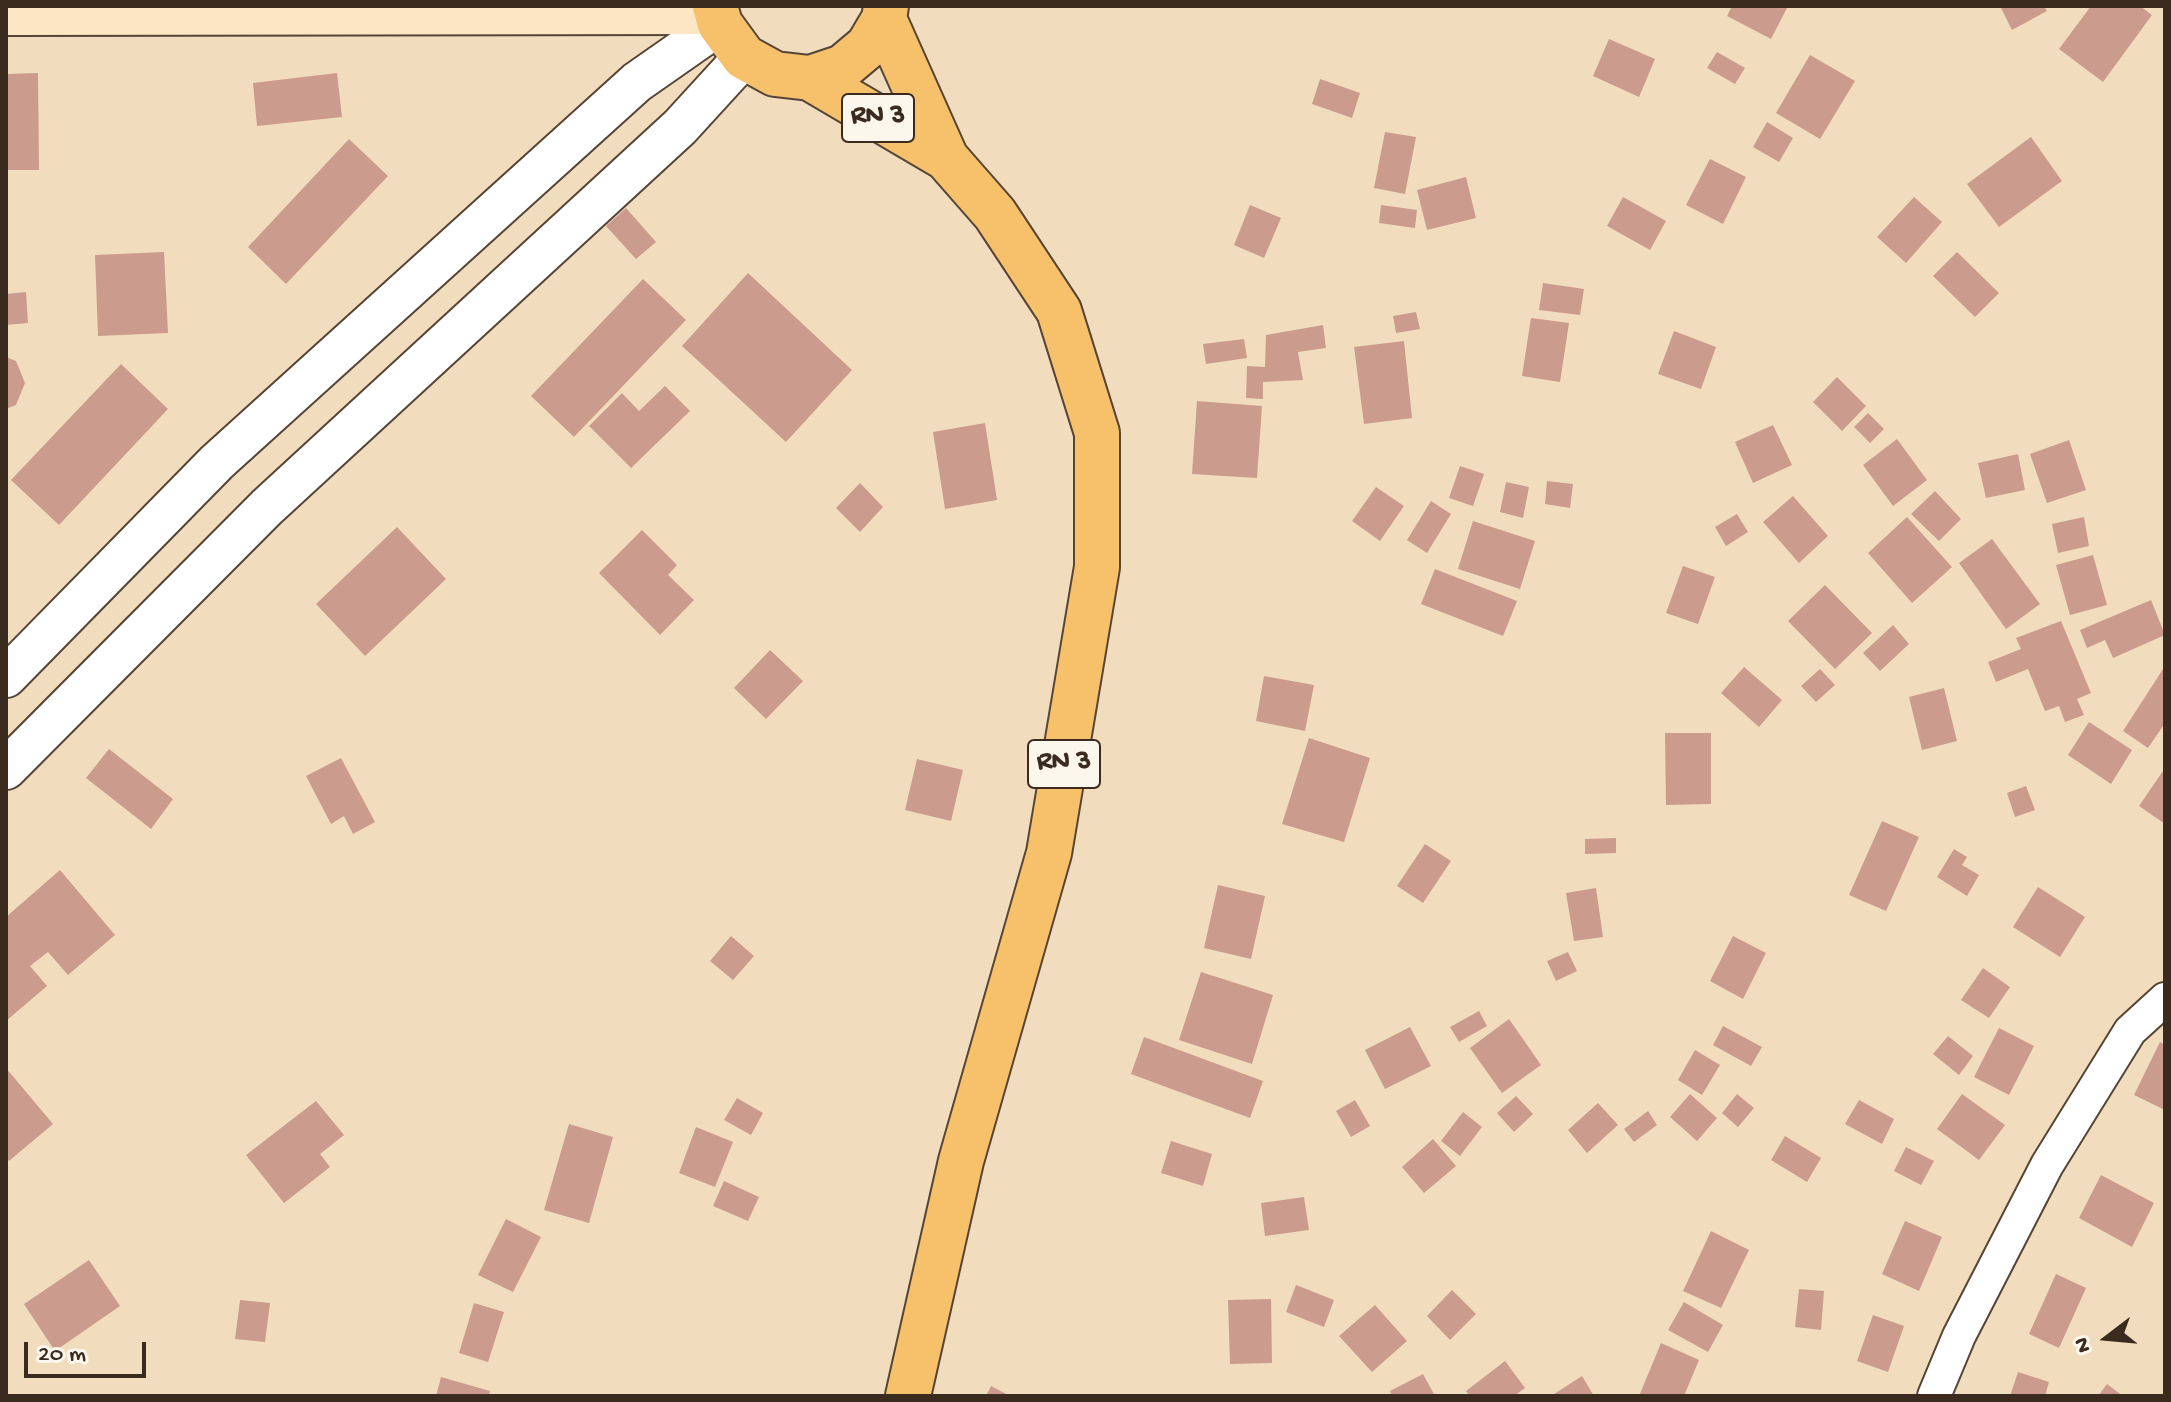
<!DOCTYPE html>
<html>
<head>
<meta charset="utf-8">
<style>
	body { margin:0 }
	#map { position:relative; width:2171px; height:1402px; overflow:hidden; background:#f1ddbd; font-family:"Gochi Hand",sans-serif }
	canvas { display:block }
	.frame { position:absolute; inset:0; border:8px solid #3b2a1e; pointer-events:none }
	.north { position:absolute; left:2067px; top:1298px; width:80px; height:80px; -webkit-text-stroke:6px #fbf7ec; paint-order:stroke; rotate:254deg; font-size:22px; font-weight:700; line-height:32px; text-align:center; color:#3b2a1e }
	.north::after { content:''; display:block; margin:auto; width:28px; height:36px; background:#3b2a1e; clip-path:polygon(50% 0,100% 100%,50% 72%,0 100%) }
	.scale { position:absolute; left:24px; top:1342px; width:122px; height:36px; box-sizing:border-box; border:4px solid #3b2a1e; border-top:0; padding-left:10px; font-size:24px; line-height:28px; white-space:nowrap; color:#3b2a1e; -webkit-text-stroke:6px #fbf7ec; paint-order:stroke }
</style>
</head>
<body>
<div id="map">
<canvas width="2171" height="1402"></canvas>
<div class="frame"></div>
<div class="north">N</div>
<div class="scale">20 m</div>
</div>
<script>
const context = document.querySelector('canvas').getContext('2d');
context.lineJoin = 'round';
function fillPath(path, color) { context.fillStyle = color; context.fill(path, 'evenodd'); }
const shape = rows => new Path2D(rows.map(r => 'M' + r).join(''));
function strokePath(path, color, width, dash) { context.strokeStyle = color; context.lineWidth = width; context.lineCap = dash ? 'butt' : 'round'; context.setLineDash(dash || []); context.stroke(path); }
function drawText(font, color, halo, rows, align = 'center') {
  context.font = font + ' "Gochi Hand",sans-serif'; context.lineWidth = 7; context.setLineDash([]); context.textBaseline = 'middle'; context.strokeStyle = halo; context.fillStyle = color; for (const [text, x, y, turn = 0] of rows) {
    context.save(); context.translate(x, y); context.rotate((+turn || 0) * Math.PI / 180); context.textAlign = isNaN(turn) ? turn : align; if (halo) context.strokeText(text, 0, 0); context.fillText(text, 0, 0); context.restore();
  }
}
fillPath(shape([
	[1732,6,1788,6,1771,39,1727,16],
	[2000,6,2044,6,2047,11,2012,30],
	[2091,6,2140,6,2152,15,2103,82,2059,49],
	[1609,39,1655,59,1639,97,1593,76],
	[1717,52,1745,68,1735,84,1707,68],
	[1810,55,1855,81,1820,139,1776,113],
	[38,73,39,170,6,170,6,74],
	[337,73,342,117,257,126,253,83],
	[1320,79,1360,93,1352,118,1312,104],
	[1767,122,1793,138,1779,162,1753,147],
	[1385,132,1416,137,1405,194,1374,188],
	[2031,137,2062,181,1999,227,1967,184],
	[349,139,388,176,286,284,248,247],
	[1710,159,1746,177,1723,224,1686,205],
	[1466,177,1476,218,1427,230,1417,190],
	[1623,197,1666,221,1650,250,1607,226],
	[1914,197,1942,222,1906,263,1877,237],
	[1250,205,1281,218,1264,258,1234,245],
	[1381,205,1417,210,1415,228,1379,223],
	[626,208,656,242,636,259,606,226],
	[164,252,168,333,98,336,95,255],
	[1957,252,1999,293,1975,317,1933,276],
	[748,273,852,370,786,442,682,346],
	[643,279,686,320,574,437,531,396],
	[1543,283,1584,289,1580,315,1539,310],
	[26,292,28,323,6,325,6,294],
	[1416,312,1420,329,1396,333,1393,316],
	[1531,318,1569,323,1560,382,1522,376],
	[1323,325,1326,348,1298,352,1303,380,1263,382,1263,399,1246,398,1247,366,1265,367,1266,335],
	[1674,331,1716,347,1701,389,1658,374],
	[1244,339,1247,358,1206,364,1203,344],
	[1404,341,1412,418,1364,424,1354,347],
	[6,357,16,361,25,383,16,405,6,409],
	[121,364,168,409,59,525,11,480],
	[1837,377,1866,406,1842,431,1813,402],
	[665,386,690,411,631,468,589,426,622,393,639,411],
	[1197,401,1262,406,1257,478,1192,474],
	[1868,413,1884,429,1870,443,1854,427],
	[985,423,997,500,945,509,933,432],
	[1773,425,1792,465,1753,483,1735,442],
	[1897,439,1927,480,1893,506,1863,465],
	[2069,440,2086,490,2047,503,2030,454],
	[2018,454,2025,490,1986,498,1978,463],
	[1460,466,1484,474,1473,506,1449,498],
	[1547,481,1573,484,1570,508,1545,504],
	[1506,482,1529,487,1523,518,1500,512],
	[860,483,883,507,860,532,836,508],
	[1376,487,1404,506,1380,541,1352,521],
	[1935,491,1961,519,1939,541,1911,514],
	[1793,496,1828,536,1799,563,1763,522],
	[1431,501,1451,514,1427,553,1407,540],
	[1737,514,1748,532,1726,546,1715,527],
	[1907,517,1952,567,1912,603,1868,553],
	[2084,517,2089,546,2058,553,2052,524],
	[1473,521,1535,541,1520,589,1458,569],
	[397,527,446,579,365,656,316,604],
	[642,530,677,565,668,575,694,600,660,635,599,573],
	[1992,539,2040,604,2006,629,1959,563],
	[2093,555,2107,605,2070,615,2056,565],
	[1683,566,1715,577,1698,624,1666,613],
	[1435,569,1517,601,1503,636,1421,604],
	[1825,585,1872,633,1835,669,1788,621],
	[2151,600,2165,635,2113,658,2105,640,2087,648,2080,630],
	[2061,621,2091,693,2077,699,2084,715,2065,722,2059,706,2045,711,2028,669,1996,682,1988,662,2021,649,2016,638],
	[1893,625,1909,644,1880,671,1863,653],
	[770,650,803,681,766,719,734,688],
	[2165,666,2165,723,2148,748,2123,731],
	[1744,667,1782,700,1759,727,1721,693],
	[1820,669,1835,685,1816,702,1801,686],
	[1264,676,1314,685,1305,731,1256,721],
	[1944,688,1957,741,1922,750,1909,697],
	[2089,722,2132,750,2111,784,2068,755],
	[1665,733,1711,733,1711,804,1666,805],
	[1309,738,1370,758,1344,842,1282,824],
	[109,749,173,799,151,829,86,778],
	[341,758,375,822,353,834,344,816,331,824,306,776],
	[917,759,963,770,951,821,905,810],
	[2165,768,2165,824,2139,806],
	[2026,786,2035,810,2015,817,2007,793],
	[1882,821,1919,837,1886,911,1849,895],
	[1616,838,1616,853,1585,854,1585,839],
	[1425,844,1451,861,1423,903,1397,886],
	[1954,849,1967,857,1962,865,1979,875,1967,896,1937,877],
	[60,870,115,935,68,975,48,952,30,966,47,986,6,1021,6,917],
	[1218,885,1265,896,1251,959,1204,948],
	[2038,887,2085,917,2060,957,2013,927],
	[1596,888,1603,937,1574,941,1566,893],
	[731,936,754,956,733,980,710,961],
	[1733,936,1766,953,1743,999,1710,981],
	[1568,952,1577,971,1556,981,1547,961],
	[1983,968,2010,987,1989,1018,1961,1000],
	[1201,972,1273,995,1252,1064,1179,1040],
	[1479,1011,1487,1026,1459,1042,1450,1027],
	[1509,1019,1541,1065,1502,1093,1470,1048],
	[1723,1026,1762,1047,1751,1066,1713,1045],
	[1410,1027,1431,1066,1385,1089,1365,1050],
	[1999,1028,2034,1046,2009,1095,1974,1077],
	[1948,1036,1973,1056,1959,1075,1933,1054],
	[1144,1037,1263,1081,1250,1118,1131,1074],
	[2160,1042,2165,1045,2165,1110,2134,1095],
	[1695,1050,1720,1065,1702,1095,1678,1080],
	[6,1068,53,1124,9,1161,6,1157],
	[1690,1094,1717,1118,1697,1141,1670,1117],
	[1737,1094,1754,1108,1738,1127,1722,1113],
	[1962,1094,2005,1125,1979,1160,1937,1129],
	[1516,1096,1533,1114,1514,1132,1497,1113],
	[737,1098,763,1113,751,1135,724,1120],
	[1355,1100,1370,1126,1351,1137,1336,1111],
	[1859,1100,1894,1119,1882,1144,1845,1124],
	[316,1101,344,1135,320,1154,330,1167,284,1203,246,1155],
	[1598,1103,1618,1125,1587,1153,1568,1130],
	[1648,1111,1657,1125,1634,1142,1624,1129],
	[1463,1112,1482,1127,1460,1156,1441,1141],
	[569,1124,613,1137,589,1223,544,1210],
	[696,1127,733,1142,715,1187,679,1173],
	[1785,1136,1821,1158,1807,1182,1771,1160],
	[1433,1139,1456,1166,1424,1193,1402,1167],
	[1171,1141,1212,1154,1203,1186,1161,1173],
	[1906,1147,1934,1161,1921,1185,1894,1171],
	[2101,1175,2154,1203,2132,1247,2079,1218],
	[724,1181,759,1197,748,1221,713,1206],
	[1304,1197,1309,1230,1265,1236,1261,1203],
	[506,1219,541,1237,513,1292,478,1275],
	[1905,1221,1942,1237,1919,1291,1882,1274],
	[1711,1231,1749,1250,1721,1308,1683,1291],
	[89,1260,120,1306,55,1351,24,1304],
	[2056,1274,2086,1288,2059,1348,2029,1334],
	[1296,1285,1334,1300,1324,1327,1286,1312],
	[1799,1289,1824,1291,1821,1330,1795,1327],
	[1452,1290,1476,1314,1450,1340,1427,1316],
	[1271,1299,1272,1363,1230,1364,1228,1300],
	[240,1300,270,1303,265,1342,235,1339],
	[1684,1302,1723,1325,1708,1352,1668,1330],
	[474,1303,504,1312,488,1362,459,1353],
	[1375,1305,1407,1341,1372,1372,1339,1336],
	[1873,1315,1904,1326,1888,1372,1857,1361],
	[1661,1343,1699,1360,1684,1396,1639,1396],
	[1505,1361,1525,1388,1514,1396,1470,1396,1466,1391],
	[2018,1372,2049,1382,2045,1396,2010,1396],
	[1423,1374,1435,1396,1392,1396,1390,1391],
	[1582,1376,1594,1396,1551,1396],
	[441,1377,490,1391,489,1396,436,1396],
	[2107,1384,2123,1396,2098,1396],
	[991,1386,1010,1396,986,1396]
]), '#cb9b8e');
const minor = shape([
	[1934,1396,1959,1336,2047,1165,2130,1031,2165,999]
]);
const tertiary = shape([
	[6,677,217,462,637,82,720,24],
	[6,769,267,507,680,127,744,57]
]);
const secondary = shape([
	[6,13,716,12]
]);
const primary = shape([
	[715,6,720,24,744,57,775,74,810,78,946,158],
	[884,19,946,158,995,214,1059,311,1097,433,1097,567,1049,853,961,1161,908,1396],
	[810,78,843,67,868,46,884,19,886,6]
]);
strokePath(minor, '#564536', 36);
strokePath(tertiary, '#564536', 44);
strokePath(secondary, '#564536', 48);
strokePath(primary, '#564536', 48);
strokePath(minor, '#fff', 32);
strokePath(tertiary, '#fff', 40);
strokePath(secondary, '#fce6c4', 44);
strokePath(primary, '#f7c06b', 44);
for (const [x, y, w] of [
	[878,118,72],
	[1064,764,72]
]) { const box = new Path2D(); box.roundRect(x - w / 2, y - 24, w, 48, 6); context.fillStyle = '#fbf7ec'; context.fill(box); strokePath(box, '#3b2a1e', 2); }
drawText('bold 28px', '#3b2a1e', null, [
	["RN 3",878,118],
	["RN 3",1064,764]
]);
</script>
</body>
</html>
